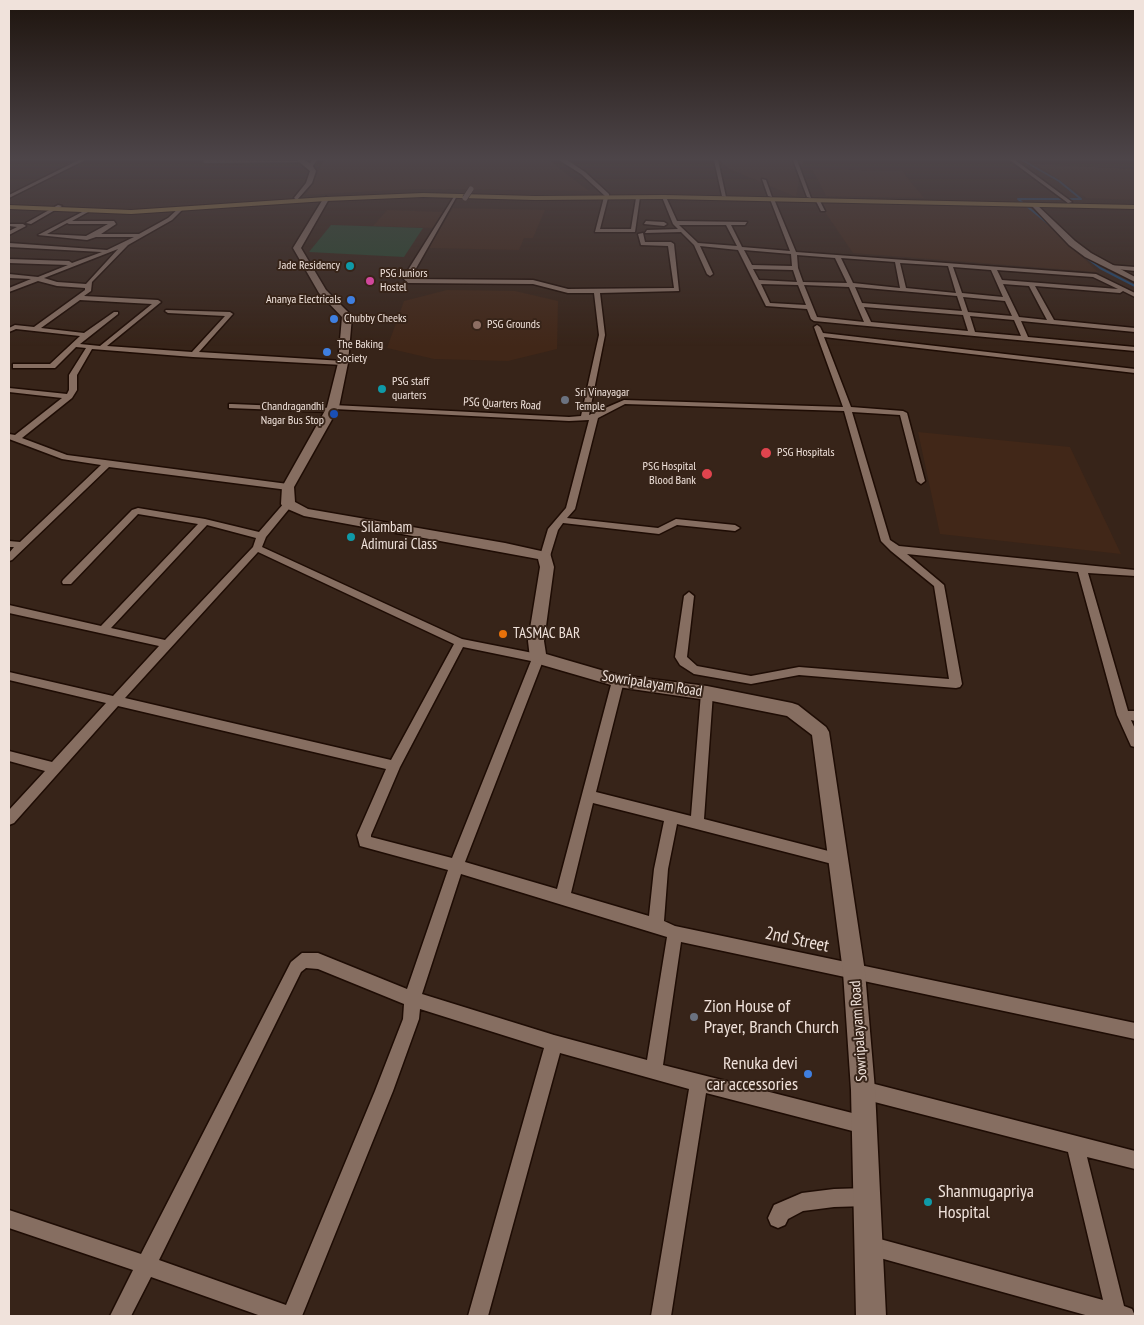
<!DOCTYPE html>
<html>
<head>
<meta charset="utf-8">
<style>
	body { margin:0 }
	#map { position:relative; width:1144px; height:1325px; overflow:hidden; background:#372419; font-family:"PT Sans Narrow",sans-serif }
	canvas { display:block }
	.frame { position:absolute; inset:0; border:10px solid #f0e2db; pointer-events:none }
</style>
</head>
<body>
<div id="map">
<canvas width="1144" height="1325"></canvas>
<div class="frame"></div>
</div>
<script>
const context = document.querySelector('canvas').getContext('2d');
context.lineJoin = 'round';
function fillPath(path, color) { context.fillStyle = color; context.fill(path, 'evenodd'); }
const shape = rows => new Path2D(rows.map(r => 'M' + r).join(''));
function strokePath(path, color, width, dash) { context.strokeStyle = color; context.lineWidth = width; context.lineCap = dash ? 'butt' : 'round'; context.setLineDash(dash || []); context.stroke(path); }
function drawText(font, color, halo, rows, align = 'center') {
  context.font = font + ' "PT Sans Narrow",sans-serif'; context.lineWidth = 4; context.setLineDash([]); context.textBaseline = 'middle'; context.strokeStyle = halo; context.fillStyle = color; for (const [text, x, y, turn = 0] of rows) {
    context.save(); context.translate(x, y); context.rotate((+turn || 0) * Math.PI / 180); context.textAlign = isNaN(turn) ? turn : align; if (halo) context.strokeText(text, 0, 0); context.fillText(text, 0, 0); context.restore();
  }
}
fillPath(shape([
	[324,160,549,160,589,191,417,189,306,195],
	[719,160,803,160,796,197,727,168],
	[1035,164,1135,169,1135,200,1086,198],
	[812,169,902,171,924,198,826,196],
	[818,202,1028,206,1098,272,853,253],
	[453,208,545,210,533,238,524,238,519,250,428,248],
	[387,210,443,212,433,228,373,226],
	[447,290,515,291,558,301,557,349,508,361,434,359,387,348,404,301],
	[918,432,1070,447,1121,554,940,534]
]), '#412718');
fillPath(shape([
	[331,225,423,228,404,257,309,252]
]), '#27462e');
strokePath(shape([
	[1022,160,1059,181,1081,199,1018,199,1056,230],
	[1083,255,1100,268,1135,286]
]), '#1e4872', 2);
const street = shape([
	[79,160,85,160,9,198,9,195,79,160],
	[204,160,303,161,305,162,205,163,203,162,204,160],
	[312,160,317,160,312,167,308,167,312,160],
	[714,160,718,160,726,197,722,196,714,160],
	[793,160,797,160,811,198,807,197,793,160],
	[1010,160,1015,160,1072,202,1068,203,1010,160],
	[762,179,766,180,772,197,768,196,762,179],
	[455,195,457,196,410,279,533,280,568,289,674,288,668,246,641,245,638,234,643,233,645,242,671,242,674,244,679,291,600,293,605,335,589,415,624,400,843,407,814,327,817,325,820,327,823,333,1135,369,1135,373,824,337,851,407,903,411,907,413,925,481,921,484,917,481,900,415,852,412,890,540,899,546,1135,570,1135,576,1088,573,1128,711,1135,711,1135,721,1131,720,1135,729,1135,747,1131,746,1117,715,1078,572,907,554,944,585,962,684,960,687,956,688,799,675,751,684,694,674,680,665,675,657,684,596,689,592,694,596,687,657,697,666,751,676,799,667,949,679,934,586,891,551,881,541,844,411,625,404,598,418,575,509,567,518,658,528,676,519,735,525,740,528,735,531,677,525,659,534,563,523,558,530,550,556,545,559,540,556,548,529,566,508,589,420,569,421,334,409,331,412,229,408,229,404,232,404,330,408,333,405,569,417,581,416,599,335,594,293,568,293,533,284,408,283,403,278,455,195],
	[664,196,666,197,677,221,747,222,745,225,731,225,742,247,790,251,770,199,772,198,774,199,796,252,1096,274,1135,293,1135,297,1123,291,1120,293,1035,286,1054,320,1135,328,1135,332,1021,321,1028,337,1135,347,1135,351,814,321,811,319,807,309,766,306,738,250,700,246,713,274,710,276,707,274,694,245,681,232,645,233,647,230,678,229,673,224,662,197,664,196],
	[679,225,726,225,737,246,698,243,679,225],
	[744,250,791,254,792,266,752,265,744,250],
	[797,255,835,258,847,283,803,282,798,268,797,255],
	[841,258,895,262,900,288,853,283,841,258],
	[900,263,948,266,956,293,906,288,900,263],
	[953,267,991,270,1003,297,962,293,953,267],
	[753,269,793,270,797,282,759,280,753,269],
	[997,270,1093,277,1118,289,1002,280,997,270],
	[761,284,798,285,806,305,770,303,761,284],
	[1003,284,1029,286,1047,320,1019,317,1003,284],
	[804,285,849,287,864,322,817,317,804,285],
	[855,287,957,296,962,311,862,303,855,287],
	[963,297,1005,301,1012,316,968,312,963,297],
	[864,307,963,315,968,331,871,322,864,307],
	[970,316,1014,320,1021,336,975,332,970,316],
	[604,197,608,198,600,229,631,229,636,198,640,197,635,232,595,232,604,197],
	[815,199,819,199,825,211,821,211,815,199],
	[58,205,62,206,31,224,26,223,58,205],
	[179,208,183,209,172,220,128,245,92,282,91,291,84,296,158,300,161,302,107,346,192,352,225,316,168,313,165,311,166,310,230,312,233,314,232,315,199,352,343,361,347,363,343,365,193,357,92,349,77,375,77,390,72,398,22,438,67,455,288,484,292,487,288,490,109,467,12,560,9,561,9,553,14,547,9,547,9,541,20,542,101,465,62,459,9,439,9,434,15,435,62,398,9,392,9,388,67,394,69,390,69,375,86,348,76,347,55,368,13,368,13,364,50,364,80,336,16,329,9,332,9,328,15,325,34,327,85,290,85,288,57,286,38,281,9,292,9,288,31,279,9,278,9,274,38,277,68,265,9,263,9,259,69,261,72,263,102,252,9,247,9,243,107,250,134,237,96,237,87,240,38,235,86,210,88,212,72,221,114,221,116,224,101,234,139,234,168,218,179,208],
	[67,223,69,224,108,224,86,236,47,234,67,223],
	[118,249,86,284,57,282,44,278,118,249],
	[80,300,152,304,100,346,80,344,118,314,118,312,114,312,84,333,41,328,80,300],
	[646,221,664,222,667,224,664,226,644,224,646,221],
	[9,224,23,224,26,226,9,235,9,231,17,227,9,226,9,224],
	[1109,265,1135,267,1135,271,1107,268,1109,265],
	[288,501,293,504,266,537,262,547,462,639,538,654,544,658,465,862,557,889,612,681,614,678,618,677,622,678,624,681,596,792,691,816,701,693,703,690,707,688,711,690,713,693,704,819,840,854,845,855,847,860,845,865,840,866,677,824,668,869,664,921,675,926,1135,1023,1135,1039,681,942,663,1065,864,1116,870,1119,873,1125,870,1131,864,1134,706,1093,671,1316,651,1316,689,1089,560,1053,488,1316,468,1316,544,1048,420,1009,419,1019,393,1091,302,1316,261,1316,151,1277,131,1316,110,1316,133,1270,9,1228,9,1210,141,1254,291,962,302,953,318,953,407,989,448,870,360,846,357,835,386,769,118,706,14,823,9,825,9,810,45,771,9,761,9,751,52,762,106,703,9,680,9,672,113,696,159,646,9,613,9,605,101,626,198,524,138,514,71,584,63,584,62,582,63,580,132,510,138,508,205,519,259,532,285,502,288,501],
	[207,525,256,538,253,547,165,640,111,628,207,525],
	[258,552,454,644,391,760,125,698,258,552],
	[463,647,531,661,452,858,371,837,371,835,400,767,463,647],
	[593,803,664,821,654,869,649,916,571,893,593,803],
	[461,874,667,937,647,1060,554,1035,422,994,461,874],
	[306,968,318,969,404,1004,403,1019,375,1091,286,1305,159,1260,301,972,306,968],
	[863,1081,1135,1151,1135,1169,1087,1157,1124,1306,1132,1309,1135,1316,1089,1316,862,1253,859,1246,862,1239,869,1236,1103,1300,1068,1152,863,1099,857,1096,854,1090,857,1084,863,1081],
	[867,1188,874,1190,876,1197,874,1204,867,1206,834,1207,803,1211,788,1219,785,1225,778,1228,771,1225,768,1218,774,1205,802,1193,834,1189,867,1188]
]);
const secondary = shape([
	[297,160,305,160,312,165,316,171,312,183,297,200,294,198,306,183,310,171,297,160],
	[559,160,567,160,585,172,609,194,609,196,605,196,581,174,559,160],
	[326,197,329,199,301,248,326,290,352,316,348,363,339,407,294,487,295,502,308,509,505,543,550,553,554,567,544,641,546,654,618,675,707,686,792,703,798,705,826,727,829,732,865,972,875,1090,886,1316,856,1316,851,1090,843,972,812,735,787,716,707,700,618,687,532,662,530,658,528,641,540,567,538,559,304,516,283,507,281,504,282,487,327,407,338,363,342,317,319,293,293,248,323,199,326,197],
	[1032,204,1036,204,1075,241,1091,253,1135,277,1135,282,1085,257,1069,245,1032,206,1032,204]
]);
const primary = shape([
	[423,193,535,196,664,195,1135,205,1135,209,664,199,535,200,423,197,326,201,131,214,9,209,9,205,131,210,326,197,423,193]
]);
strokePath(street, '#1e0c04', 3);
strokePath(secondary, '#1e0c04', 3);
strokePath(primary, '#1e0c04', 2);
fillPath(street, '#866e61');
fillPath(secondary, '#866e61');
fillPath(primary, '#987a41');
const streetBridge = shape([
	[465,198,471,189]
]);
strokePath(streetBridge, '#1e0c04', 6, []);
strokePath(streetBridge, '#866e61', 5);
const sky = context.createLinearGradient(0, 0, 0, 346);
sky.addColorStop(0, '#1e140e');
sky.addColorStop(0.46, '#4d4549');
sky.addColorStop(1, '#4d454900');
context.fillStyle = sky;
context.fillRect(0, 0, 1144, 346);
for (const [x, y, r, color] of [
	[350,266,5,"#0f9aa8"],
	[370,281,5,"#d1479c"],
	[351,300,5,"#3f7fe0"],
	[334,319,5,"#3f7fe0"],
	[477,325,5,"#8d6e63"],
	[327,352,5,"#3f7fe0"],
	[382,389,5,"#0f9aa8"],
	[565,400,5,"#6b7280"],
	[334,414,5,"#1a4fb4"],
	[766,453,6,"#e0444e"],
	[707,474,6,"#e0444e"],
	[351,537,5,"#0f9aa8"],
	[503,634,5,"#e8710a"],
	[694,1017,5,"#6b7280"],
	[808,1074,5,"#3f7fe0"],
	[928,1202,5,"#0f9aa8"]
]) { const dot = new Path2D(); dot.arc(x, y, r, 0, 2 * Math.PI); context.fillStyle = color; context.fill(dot); strokePath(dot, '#372419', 2); }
drawText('12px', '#f0e2db', '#372419', [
	["Jade Residency",340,266,"right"],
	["PSG Juniors",380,274],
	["Hostel",380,288],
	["Ananya Electricals",341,300,"right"],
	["Chubby Cheeks",344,319],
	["PSG Grounds",487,325],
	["The Baking",337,345],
	["Society",337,359],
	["PSG staff",392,382],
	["quarters",392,396],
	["Sri Vinayagar",575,393],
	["Temple",575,407],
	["Chandragandhi",324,407,"right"],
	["Nagar Bus Stop",324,421,"right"],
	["PSG Hospitals",777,453],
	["PSG Hospital",696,467,"right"],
	["Blood Bank",696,481,"right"]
], 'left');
drawText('12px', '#f0e2db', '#372419', [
	["PSG Quarters Road",502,404,3]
]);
drawText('15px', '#f0e2db', '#372419', [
	["Silambam",361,528],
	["Adimurai Class",361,545],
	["TASMAC BAR",513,634]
], 'left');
drawText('15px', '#f0e2db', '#372419', [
	["Sowripalayam Road",652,684,9],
	["Sowripalayam Road",859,1031,-94]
]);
drawText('18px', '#f0e2db', '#372419', [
	["2nd Street",797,940,12]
]);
drawText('18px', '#f0e2db', '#372419', [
	["Zion House of",704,1007],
	["Prayer, Branch Church",704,1028],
	["Renuka devi",798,1064,"right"],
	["car accessories",798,1085,"right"],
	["Shanmugapriya",938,1192],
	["Hospital",938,1213]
], 'left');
</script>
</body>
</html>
